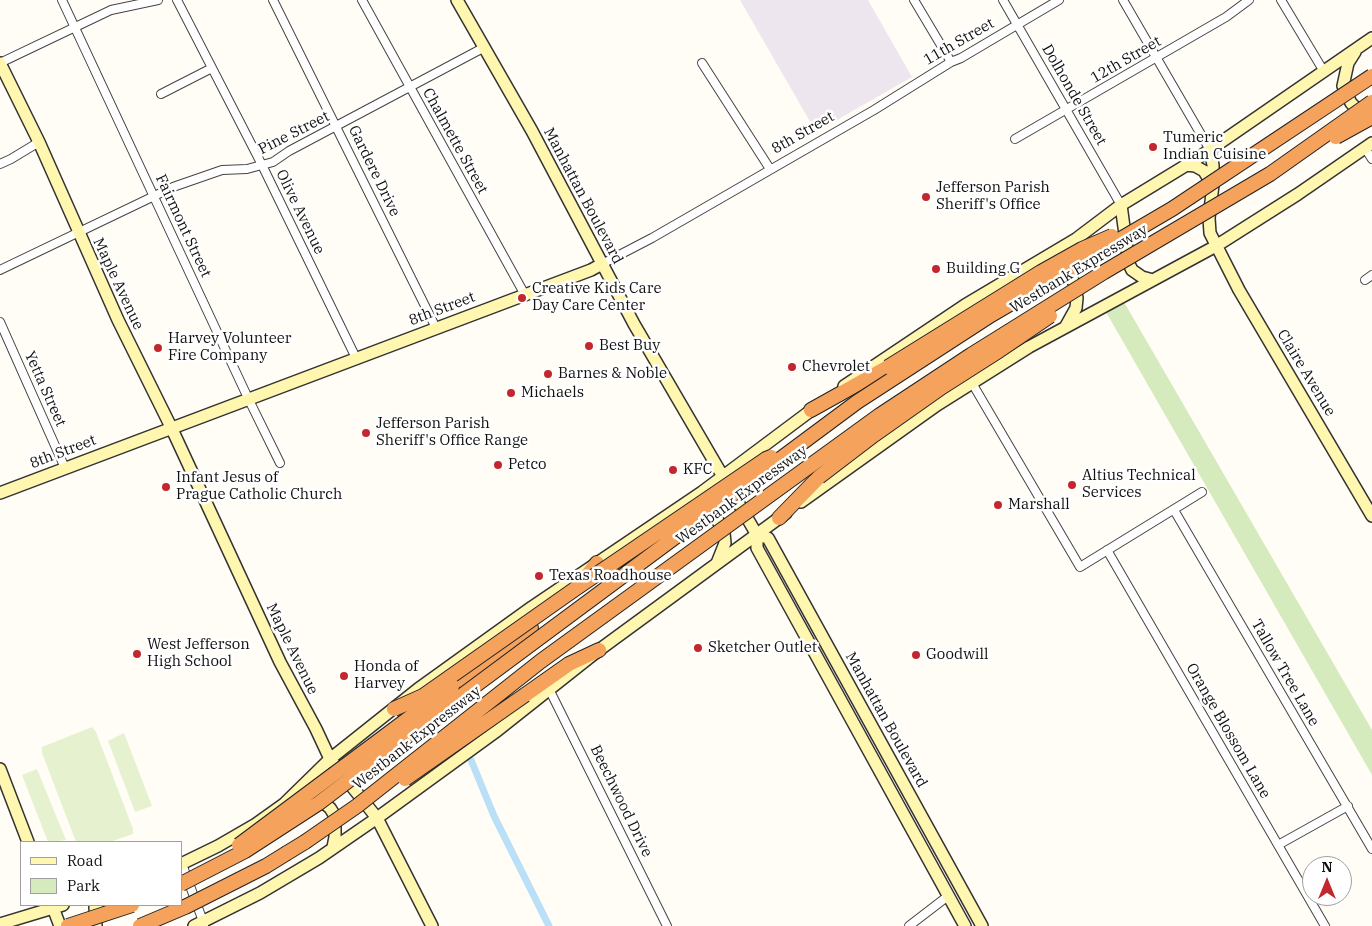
<!DOCTYPE html>
<html>
<head>
<meta charset="utf-8">
<style>
	body { margin:0 }
	#map { position:relative; width:1372px; height:926px; overflow:hidden; background:#fffdf5; font-family:"IBM Plex Serif",serif }
	canvas { display:block }
	.legend { position:absolute; left:20px; top:841px; width:162px; height:65px; box-sizing:border-box; background:#fff; border:1px solid #a0a0a0; margin:0; padding:6px 9px; list-style:none; font-size:15px; color:#111 }
	.legend li { display:flex; align-items:center; gap:10px; height:25px }
	.legend b { width:25px; border:1px solid #a0a0a0 }
	.north { position:absolute; left:1302px; top:856px; width:50px; height:50px; box-sizing:border-box; background:#fff; border:1px solid #a0a0a0; border-radius:50%; rotate:0deg; font-size:14px; font-weight:700; line-height:20px; text-align:center; color:#111 }
	.north::after { content:''; display:block; margin:auto; width:18px; height:22px; background:#c4262e; clip-path:polygon(50% 0,100% 100%,50% 72%,0 100%) }
</style>
</head>
<body>
<div id="map">
<canvas width="1372" height="926"></canvas>
<ul class="legend">
<li><b style="height:6px;background:#fff6b0"></b>Road</li>
<li><b style="height:14px;background:#d5ebbd"></b>Park</li>
</ul>
<div class="north">N</div>
</div>
<script>
const context = document.querySelector('canvas').getContext('2d');
context.lineJoin = 'round';
function fillPath(path, color) { context.fillStyle = color; context.fill(path, 'evenodd'); }
const shape = rows => new Path2D(rows.map(r => 'M' + r).join(''));
function strokePath(path, color, width, dash) { context.strokeStyle = color; context.lineWidth = width; context.lineCap = dash ? 'butt' : 'round'; context.setLineDash(dash || []); context.stroke(path); }
function drawText(font, color, halo, rows, align = 'center') {
  context.font = font + ' "IBM Plex Serif",serif'; context.lineWidth = 5; context.setLineDash([]); context.textBaseline = 'middle'; context.strokeStyle = halo; context.fillStyle = color; for (const [text, x, y, turn = 0] of rows) {
    context.save(); context.translate(x, y); context.rotate((+turn || 0) * Math.PI / 180); context.textAlign = isNaN(turn) ? turn : align; if (halo) context.strokeText(text, 0, 0); context.fillText(text, 0, 0); context.restore();
  }
}
fillPath(shape([
	[740,0,868,0,912,77,816,132]
]), '#eee6ef');
fillPath(shape([
	[1124,302,1372,730,1372,775,1106,312]
]), '#d5ebbd');
fillPath(shape([
	[92,727,96,732,133,829,133,834,110,842,76,842,42,753,42,747],
	[124,733,152,806,135,812,108,741],
	[37,769,66,840,48,842,22,775]
]), '#e6f2cf');
strokePath(shape([
	[471,760,494,816,549,926]
]), '#b9e0f7', 7);
const street = shape([
	[62,0,248,398,280,463],
	[177,0,262,165,356,358],
	[273,0,436,328],
	[362,0,525,295],
	[914,0,951,62],
	[1003,0,1121,205],
	[1123,0,1210,150],
	[1281,0,1323,70],
	[0,63,111,10,158,0],
	[702,63,770,169],
	[161,94,212,68],
	[1015,139,1226,17,1249,0],
	[1365,148,1372,159],
	[0,164,11,159,39,142],
	[602,264,652,238,874,110,951,62,961,58,1059,0],
	[0,270,173,187,222,170,247,169,273,162,289,151,483,48],
	[1365,280,1372,275],
	[0,322,65,468],
	[972,383,1080,567,1202,492],
	[1174,510,1372,849],
	[1107,550,1325,926],
	[549,689,667,926],
	[1278,845,1348,806],
	[182,864,204,924],
	[909,926,948,896]
]);
const secondary = shape([
	[457,0,532,131,634,324,757,535,757,548,965,926],
	[1355,52,1348,63,1343,86,1351,103,1364,116],
	[0,63,39,142,118,320,171,427,280,662,316,729,330,759,377,818,432,926],
	[1210,150,1213,165,1213,185,1209,218,1210,233,1239,290,1372,516],
	[1186,165,1195,166,1204,171,1212,184],
	[1121,205,1129,264,1132,270,1142,277,1153,280],
	[1060,267,1068,271,1075,285,1077,298,1076,308,1066,326],
	[844,386,965,305,1076,239,1121,205,1198,158,1372,38],
	[0,493,591,270,602,264],
	[801,502,937,405,1029,347,1216,246,1298,194,1372,143],
	[702,510,717,519,724,533,725,543,717,563],
	[757,535,768,538,982,926],
	[0,769,28,842],
	[316,797,330,808,335,816,335,837,333,847],
	[181,864,218,846,256,824,284,804,330,759,418,689,532,607,702,492,817,406],
	[52,905,60,926],
	[0,924,63,905],
	[96,926,95,907,97,905],
	[194,926,260,893,319,858,377,818,498,730,599,650,786,513]
]);
const highway = shape([
	[811,410,888,367],
	[779,518,819,477],
	[582,582,597,563],
	[461,680,531,628],
	[525,695,569,664,599,650],
	[287,853,305,842]
]);
strokePath(street, '#444', 10);
strokePath(secondary, '#333', 14);
strokePath(highway, '#222', 16);
strokePath(street, '#fff', 8);
strokePath(secondary, '#fff6b0', 11);
strokePath(highway, '#f5a25d', 14);
const highwayBridge = shape([
	[1336,137,1372,117],
	[888,367,1041,272,1082,249,1112,236],
	[819,477,874,435,942,387,1000,350,1050,316],
	[394,709,423,696,575,589,766,459,771,457],
	[405,779,525,695],
	[305,842,357,806,541,661,880,415,971,355,1104,272,1270,174,1372,102],
	[239,845,452,686],
	[181,884,245,851,319,803,402,740,857,402,991,315,1172,209,1372,76],
	[68,926,132,905],
	[140,926,185,907,266,866,287,853]
]);
strokePath(highwayBridge, '#222', 16, []);
strokePath(highwayBridge, '#f5a25d', 14);
for (const [x, y, r, color] of [
	[1153,147,5,"#c4262e"],
	[926,197,5,"#c4262e"],
	[936,269,5,"#c4262e"],
	[522,298,5,"#c4262e"],
	[589,346,5,"#c4262e"],
	[158,348,5,"#c4262e"],
	[792,367,5,"#c4262e"],
	[548,374,5,"#c4262e"],
	[511,393,5,"#c4262e"],
	[366,433,5,"#c4262e"],
	[498,465,5,"#c4262e"],
	[673,470,5,"#c4262e"],
	[1072,485,5,"#c4262e"],
	[166,487,5,"#c4262e"],
	[998,505,5,"#c4262e"],
	[539,576,5,"#c4262e"],
	[698,648,5,"#c4262e"],
	[137,654,5,"#c4262e"],
	[916,655,5,"#c4262e"],
	[344,676,5,"#c4262e"]
]) { const dot = new Path2D(); dot.arc(x, y, r, 0, 2 * Math.PI); context.fillStyle = color; context.fill(dot); strokePath(dot, '#fff', 2); }
drawText('15px', '#111', '#fff', [
	["11th Street",959,42,-30],
	["12th Street",1126,60,-30],
	["Dolhonde Street",1074,95,60],
	["Pine Street",294,133,-27],
	["8th Street",803,133,-30],
	["Chalmette Street",455,141,61],
	["Gardere Drive",374,171,64],
	["Manhattan Boulevard",583,196,62],
	["Olive Avenue",300,212,64],
	["Fairmont Street",183,226,65],
	["Westbank Expressway",1079,269,-31],
	["Maple Avenue",118,284,65],
	["8th Street",442,309,-21],
	["Claire Avenue",1306,373,59],
	["Yetta Street",45,389,66],
	["8th Street",63,452,-21],
	["Westbank Expressway",742,495,-36],
	["Maple Avenue",292,649,64],
	["Tallow Tree Lane",1285,673,60],
	["Manhattan Boulevard",886,720,61],
	["Orange Blossom Lane",1228,731,60],
	["Westbank Expressway",417,738,-38],
	["Beechwood Drive",621,801,64]
]);
drawText('15px', '#111', '#fff', [
	["Tumeric",1163,138],
	["Indian Cuisine",1163,155],
	["Jefferson Parish",936,188],
	["Sheriff's Office",936,205],
	["Building G",946,269],
	["Creative Kids Care",532,289],
	["Day Care Center",532,306],
	["Harvey Volunteer",168,339],
	["Fire Company",168,356],
	["Best Buy",599,346],
	["Chevrolet",802,367],
	["Barnes & Noble",558,374],
	["Michaels",521,393],
	["Jefferson Parish",376,424],
	["Sheriff's Office Range",376,441],
	["Petco",508,465],
	["KFC",683,470],
	["Altius Technical",1082,476],
	["Services",1082,493],
	["Infant Jesus of",176,478],
	["Prague Catholic Church",176,495],
	["Marshall",1008,505],
	["Texas Roadhouse",549,576],
	["West Jefferson",147,645],
	["High School",147,662],
	["Sketcher Outlet",708,648],
	["Goodwill",926,655],
	["Honda of",354,667],
	["Harvey",354,684]
], 'left');
</script>
</body>
</html>
